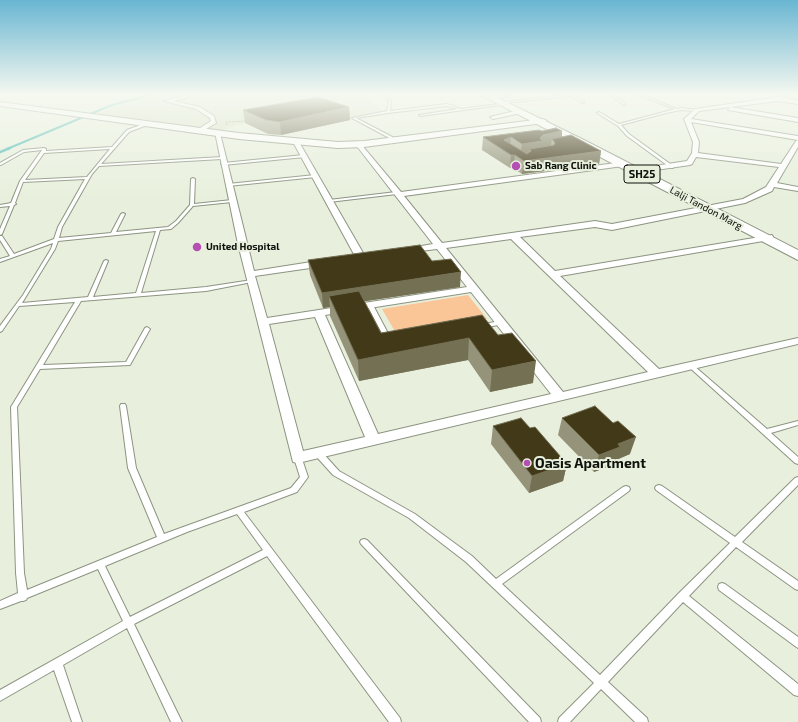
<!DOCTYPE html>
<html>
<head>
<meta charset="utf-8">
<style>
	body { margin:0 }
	canvas { display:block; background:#e8f0dd }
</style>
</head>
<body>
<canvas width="798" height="722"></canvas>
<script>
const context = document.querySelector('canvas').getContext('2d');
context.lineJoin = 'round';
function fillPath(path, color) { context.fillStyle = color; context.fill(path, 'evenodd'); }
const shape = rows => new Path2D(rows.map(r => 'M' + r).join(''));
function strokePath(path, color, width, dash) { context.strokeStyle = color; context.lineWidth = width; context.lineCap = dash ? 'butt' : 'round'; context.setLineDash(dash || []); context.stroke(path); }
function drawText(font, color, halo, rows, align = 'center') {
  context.font = font + ' "Exo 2",sans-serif'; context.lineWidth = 4; context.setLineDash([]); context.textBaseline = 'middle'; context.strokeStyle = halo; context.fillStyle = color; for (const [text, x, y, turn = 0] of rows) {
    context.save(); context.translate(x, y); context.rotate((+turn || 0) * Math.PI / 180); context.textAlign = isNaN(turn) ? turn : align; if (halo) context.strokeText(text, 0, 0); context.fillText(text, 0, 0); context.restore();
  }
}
fillPath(shape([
	[160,95,368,95,369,101,382,110,381,112,349,119,318,107,237,125,222,130,98,114,116,105]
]), '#d9e4ca');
fillPath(shape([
	[468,295,487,319,397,335,382,309]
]), '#fac597');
strokePath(shape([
	[7,149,112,105,151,95]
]), '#4bbab1', 2);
strokePath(shape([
	[0,152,10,148]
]), '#4bbab1', 2.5);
const lane = shape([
	[382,95,385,95,391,101,390,111,447,104,461,109,507,103,508,104,420,116,419,115,458,109,447,106,388,113,356,118,396,139,397,140,395,141,352,118,387,111,389,101,382,95],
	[566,95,578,95,575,96,584,102,582,103,572,96,505,103,504,102,566,95],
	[610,95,613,95,626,104,624,105,610,95],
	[638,95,642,95,677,109,681,108,698,110,697,111,681,110,666,113,621,125,629,134,673,166,673,168,671,168,627,136,618,126,597,113,599,112,619,124,675,109,638,95],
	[783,95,786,95,779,100,777,100,777,98,783,95],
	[146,123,147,125,129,132,101,164,222,157,224,158,222,159,99,166,92,174,62,227,59,238,111,233,121,214,123,213,125,214,116,232,168,227,176,221,190,205,191,179,193,178,195,179,194,204,232,200,234,201,232,202,193,206,178,223,171,229,160,230,141,293,206,287,252,280,254,281,252,282,206,291,81,301,43,365,126,362,145,328,147,327,150,329,130,365,40,369,17,407,24,573,27,590,157,537,128,468,120,406,121,404,125,404,126,406,136,468,164,534,291,488,300,477,294,458,295,456,298,455,301,456,308,477,297,492,244,512,400,718,401,722,389,722,267,556,134,624,182,722,171,722,127,628,63,665,82,722,72,722,54,670,0,701,0,690,123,621,98,569,27,598,26,600,23,601,21,601,0,609,0,601,18,593,16,573,11,407,75,302,19,306,2,331,0,332,0,326,23,295,51,249,53,243,0,262,0,259,10,256,0,240,0,236,2,236,14,254,54,239,58,227,85,179,23,182,15,203,16,204,14,205,2,234,0,235,0,229,10,206,0,207,0,205,11,203,20,181,42,150,24,152,1,165,0,165,0,163,23,150,44,148,46,149,46,151,112,147,127,130,146,123],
	[110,149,87,177,25,180,44,153,110,149],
	[156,231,136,293,93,297,108,261,106,260,104,261,88,297,22,303,55,249,58,241,156,231],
	[237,514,263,550,130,617,105,566,187,532,237,514],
	[304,155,305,155,305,157,223,165,221,164,223,163,304,155],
	[315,175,316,175,316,177,228,186,226,185,228,184,315,175],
	[396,192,397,192,397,194,329,202,327,201,329,200,396,192],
	[370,303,373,305,391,339,390,340,386,340,385,339,367,305,370,303],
	[501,321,503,322,504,323,503,324,483,328,480,326,483,324,501,321],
	[691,364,693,365,767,429,798,421,798,425,771,433,798,457,798,464,795,463,689,367,688,366,689,365,691,364],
	[318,450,321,451,339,471,415,514,472,556,496,579,623,487,626,486,629,487,630,489,629,491,502,584,600,675,679,593,730,543,656,490,655,488,656,486,659,485,662,486,735,537,795,478,798,477,798,485,742,542,798,581,798,590,795,589,736,547,689,596,798,684,798,696,794,695,683,602,608,682,647,718,648,722,635,722,601,689,570,722,558,722,559,718,594,683,466,562,409,518,333,475,315,455,314,453,315,451,318,450],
	[364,539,367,540,540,718,541,722,529,722,361,544,360,542,361,540,364,539],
	[722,583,725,584,798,637,798,648,795,646,719,590,718,587,719,584,722,583]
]);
const street = shape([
	[185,95,195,95,174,101,200,107,214,116,216,123,201,132,197,132,197,130,211,121,210,118,196,109,164,101,185,95],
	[512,95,496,99,493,97,497,95,512,95],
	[778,97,798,100,798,104,778,101,699,111,691,119,798,136,798,140,691,122,699,142,698,153,781,164,796,141,798,140,798,147,777,183,798,187,798,191,774,187,772,191,745,203,612,230,595,227,520,237,555,271,772,235,773,237,769,240,560,276,659,369,798,338,798,344,298,463,293,462,238,244,215,132,220,133,254,271,324,260,329,263,324,266,255,276,267,318,467,287,437,249,404,253,404,249,433,244,356,145,356,143,360,143,401,192,623,162,626,164,623,166,404,196,442,243,595,221,612,224,743,199,766,187,779,167,696,157,692,164,690,165,635,173,631,171,635,169,687,161,692,153,693,142,684,119,695,109,778,97],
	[511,239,648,372,563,392,446,248,511,239],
	[471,292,551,394,378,434,325,315,471,292],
	[315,317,365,437,303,451,269,324,315,317],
	[730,107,798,118,798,122,728,110,730,107],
	[519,110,521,113,493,119,490,117,519,110],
	[296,140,299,142,366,258,364,260,361,261,356,258,293,142,296,140]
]);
const secondary = shape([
	[0,102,239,133,338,142,364,141,543,119,547,121,543,123,364,147,338,148,239,139,0,106,0,102]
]);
const primary = shape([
	[481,95,492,95,584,140,798,250,798,260,481,95]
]);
strokePath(lane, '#8c9482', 2);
strokePath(street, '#8c9482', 2);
strokePath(secondary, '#8c9482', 2);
strokePath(primary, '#8c9482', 2);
strokePath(shape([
	[227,125,226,122,248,121]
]), '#9ca293', 1, [2, 1]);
fillPath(lane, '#fff');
fillPath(street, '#fff');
fillPath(secondary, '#fff');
fillPath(primary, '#fff');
fillPath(shape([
	[349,107,350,120,281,135,268,134,245,123,243,110],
	[542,131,562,131,562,137,601,151,599,164,522,174,513,168,510,168,482,150,483,137],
	[308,260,460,287,364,301,381,333,482,315,533,383,490,392,468,360,359,381,330,316,330,307,323,308,310,275],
	[562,418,630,454,616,460,615,464,594,472,558,435],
	[493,426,530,428,567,464,563,481,529,493,491,444]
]), '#95947b');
fillPath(shape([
	[349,107,350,120,281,135,280,122],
	[562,131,561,143,555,143,552,139,551,145,531,151,530,149,529,155,520,156,522,144,540,138,543,135],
	[511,137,510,150,504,140],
	[601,151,599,164,522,174,524,161],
	[511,155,515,155,513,168,510,168],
	[461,272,460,287,334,306,329,296,330,307,323,308,322,293],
	[469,338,468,360,359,381,358,360],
	[536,361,533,383,490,392,492,370],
	[636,437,630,454,616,460,615,464,594,472,599,455,618,444],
	[567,464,563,481,529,493,532,476]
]), '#747054');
const building = shape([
	[318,97,349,107,280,122,266,120,243,110,318,97],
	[556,128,562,131,543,135,540,138,542,141,522,144,511,137,504,140,527,154,531,151,530,149,554,145,555,143,552,139,571,135,601,151,524,161,515,155,511,155,483,137,539,130,542,131,556,128],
	[420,245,432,261,451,259,461,272,322,293,308,260,420,245],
	[359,291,381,333,482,315,498,335,512,333,536,361,492,370,469,338,358,360,329,296,359,291],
	[595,406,613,423,618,421,636,437,618,444,620,447,599,455,562,418,595,406],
	[521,418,530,428,535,427,567,464,532,476,493,426,521,418]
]);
fillPath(building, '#423919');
strokePath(building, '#747054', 1);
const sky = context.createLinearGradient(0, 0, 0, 196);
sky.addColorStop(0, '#69b6d2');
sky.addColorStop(0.48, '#f5f8f0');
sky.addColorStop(1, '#f5f8f000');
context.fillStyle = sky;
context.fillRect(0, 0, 798, 196);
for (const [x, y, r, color] of [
	[516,166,5,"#b64fb3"],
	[197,247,5,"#b64fb3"],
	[527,463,4,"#b64fb3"]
]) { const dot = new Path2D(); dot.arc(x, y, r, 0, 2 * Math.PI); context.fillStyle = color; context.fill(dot); strokePath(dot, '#e8f0dd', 1.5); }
drawText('bold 10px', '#0f110b', '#e8f0dd', [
	["Sab Rang Clinic",525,166],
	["United Hospital",206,247]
], 'left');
drawText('10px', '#0f110b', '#e8f0dd', [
	["Lalji Tandon Marg",706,208,28]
]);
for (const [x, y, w] of [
	[642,174,36]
]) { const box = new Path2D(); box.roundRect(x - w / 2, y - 9, w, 18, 3); context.fillStyle = '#e8f0dd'; context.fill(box); strokePath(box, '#0f110b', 1); }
drawText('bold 11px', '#0f110b', null, [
	["SH25",642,174]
]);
drawText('bold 14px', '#0f110b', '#e8f0dd', [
	["Oasis Apartment",535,463]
], 'left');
</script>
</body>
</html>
